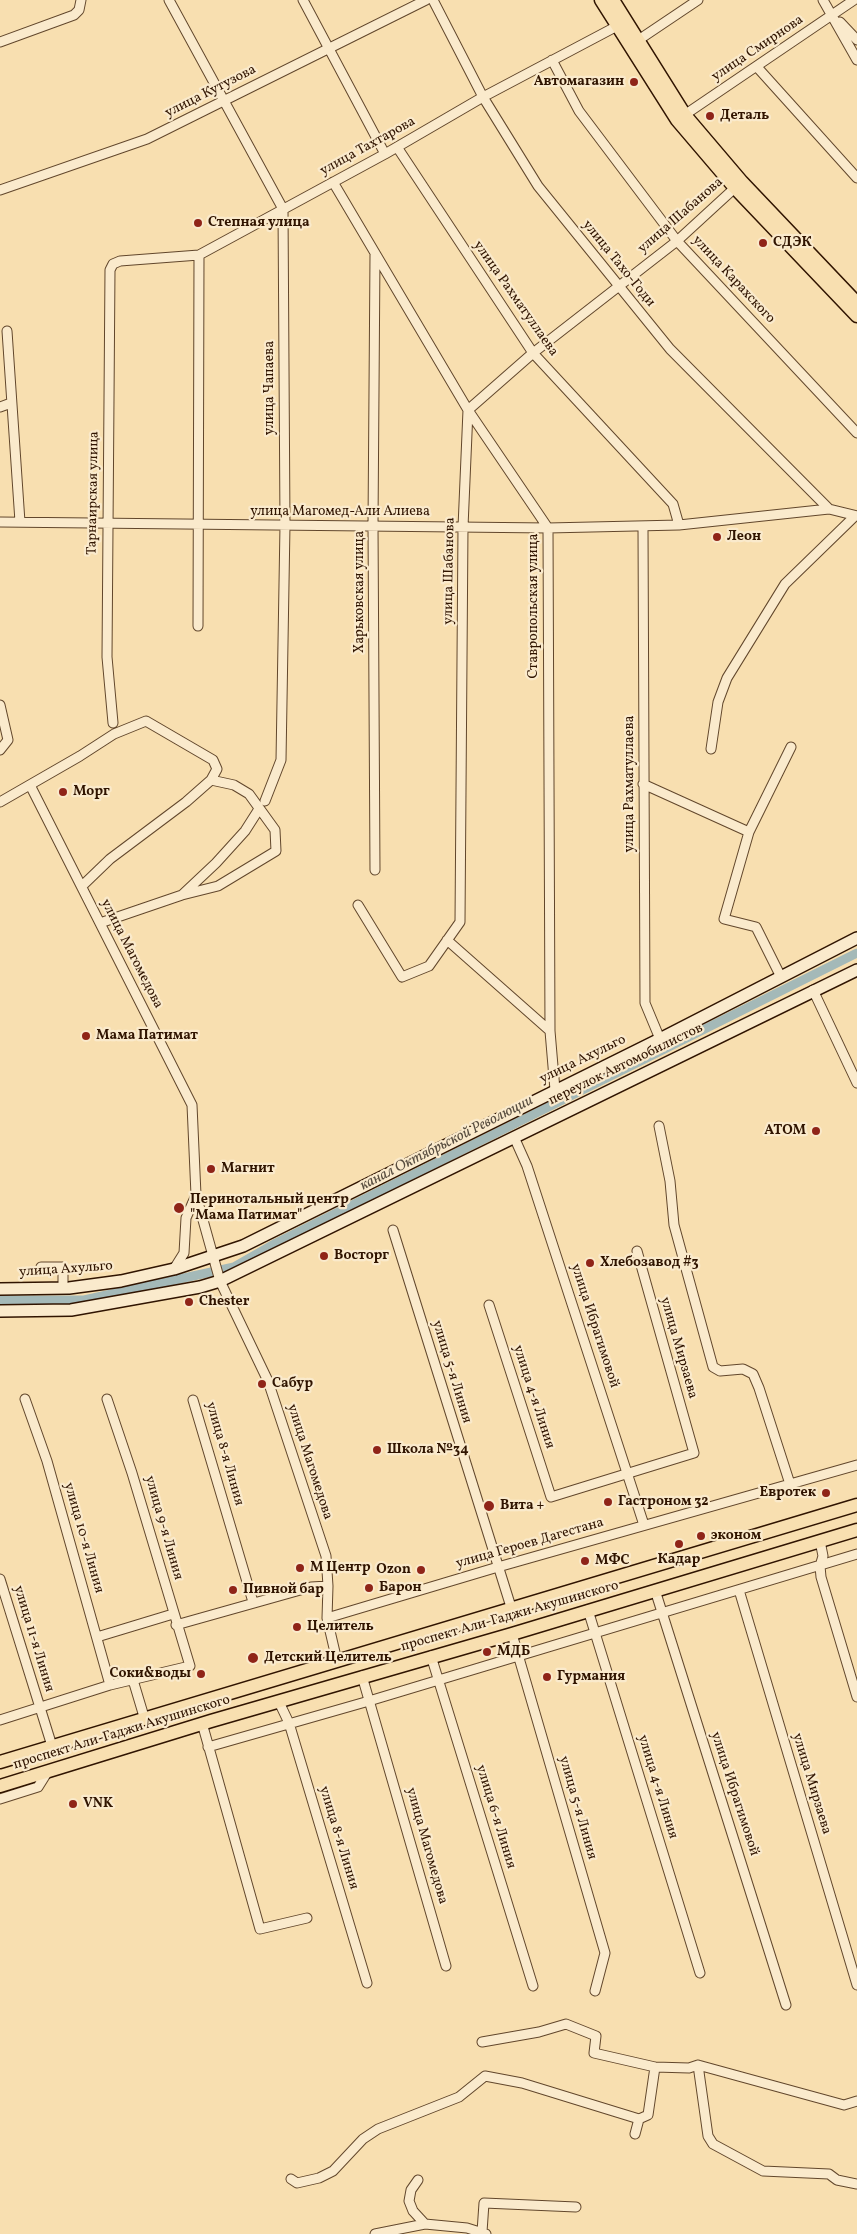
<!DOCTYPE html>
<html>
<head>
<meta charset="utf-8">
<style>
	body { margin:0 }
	canvas { display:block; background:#f8dfb0 }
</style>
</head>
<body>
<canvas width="857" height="2234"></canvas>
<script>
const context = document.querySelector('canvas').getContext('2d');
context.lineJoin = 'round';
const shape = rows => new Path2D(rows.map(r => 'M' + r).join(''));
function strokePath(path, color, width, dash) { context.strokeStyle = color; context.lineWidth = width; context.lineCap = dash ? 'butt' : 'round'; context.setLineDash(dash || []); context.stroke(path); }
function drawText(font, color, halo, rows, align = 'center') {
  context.font = font + ' Vollkorn,serif'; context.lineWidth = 4.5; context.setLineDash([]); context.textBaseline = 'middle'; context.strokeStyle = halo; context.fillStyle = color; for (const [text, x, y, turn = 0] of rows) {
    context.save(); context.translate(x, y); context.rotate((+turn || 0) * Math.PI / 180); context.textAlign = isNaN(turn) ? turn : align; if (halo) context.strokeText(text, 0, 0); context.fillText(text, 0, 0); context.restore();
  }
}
strokePath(shape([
	[0,1300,84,1300,234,1267,276,1243,857,953]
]), '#a4b9b8', 9);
const minor = shape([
	[169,0,283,209,285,525,281,760,265,801],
	[303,0,385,154],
	[433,0,483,97,538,186,670,349,829,509],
	[823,0,857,60],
	[840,22,857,40],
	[0,42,74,15,79,10,81,0],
	[634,43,698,0],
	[552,60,579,111,677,241,857,433],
	[757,67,857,178],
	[680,118,854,0],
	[397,147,533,353,673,504,679,525],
	[333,182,468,410,548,528,550,1031,555,1090],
	[0,190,147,139,426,0],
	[375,255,373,525,375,870],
	[7,331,20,522],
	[0,407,11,403],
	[0,522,548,528,679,525,829,509,857,516],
	[643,527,645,1003,660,1039],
	[198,626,199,255],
	[0,705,8,740,0,750],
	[113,723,107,657,110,270,113,264,120,261,199,255,385,154,483,97,621,24],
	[711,749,718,702,727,678,785,584,855,516],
	[643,784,749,832],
	[30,785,192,1105,196,1195,220,1281,268,1381,326,1556,328,1586,327,1618,337,1661],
	[0,802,80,756,114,734,146,721,213,760,217,769,211,780,234,785,249,794,275,830,276,851,218,886,182,895],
	[82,886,110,859,186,802,211,780],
	[358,905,402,977,429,966,460,922,463,527,468,410,533,353,677,241,738,185],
	[100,923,182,895,216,863,245,831,259,809],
	[447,940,550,1031],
	[781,977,756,927,724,919,749,832,791,747],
	[813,990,857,1083],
	[659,1126,670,1181,674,1225,713,1367,720,1371,743,1369,753,1374,759,1388,790,1484],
	[514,1137,527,1166,644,1525],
	[393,1230,511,1607],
	[41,1267,63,1267,63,1288],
	[174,1269,184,1253,186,1218,196,1195],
	[489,1305,551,1497,694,1453,637,1251],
	[25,1399,47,1461,110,1685],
	[193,1400,253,1602],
	[820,1541,823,1556,820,1566,821,1577,857,1697],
	[0,1579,52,1746],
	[655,1590,786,2005],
	[739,1590,857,1985],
	[588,1610,700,1973],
	[327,1618,498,1567,857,1465],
	[176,1625,311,1587,328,1586],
	[512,1634,605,1953,595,1991],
	[97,1637,173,1614],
	[431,1656,533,1986],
	[362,1676,446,1966],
	[133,1680,145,1720],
	[279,1702,289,1723,367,1983],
	[0,1720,110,1685,190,1666,132,1473,107,1399],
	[202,1723,260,1929,307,1918],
	[208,1747,369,1701,857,1554],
	[0,1799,38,1787,48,1771],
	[482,2042,539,2032,566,2024,596,2036,594,2053,655,2067,689,2068,698,2065],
	[698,2065,708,2136,713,2144,763,2171,829,2174,837,2180,857,2184],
	[698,2065,844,2105,857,2101],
	[635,2134,639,2119,648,2115,655,2067],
	[291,2179,297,2183,319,2178,333,2171,363,2139,378,2129,459,2097,485,2076,522,2083,639,2119],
	[418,2180,411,2190,409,2201,413,2211,425,2224,467,2228,486,2234],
	[482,2232,484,2203,576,2207],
	[375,2234,425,2224]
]);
const secondary = shape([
	[0,1289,69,1288,121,1281,174,1269,243,1246,660,1039,857,938],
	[0,1311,71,1310,200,1287,220,1281,857,970]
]);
const primary = shape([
	[601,0,677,120,735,188,857,316],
	[613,0,685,115,742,182,857,303],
	[0,1762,857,1505],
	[0,1786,211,1721,512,1634,857,1530]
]);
strokePath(minor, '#62472c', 11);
strokePath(secondary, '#301400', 14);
strokePath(primary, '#301400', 15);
strokePath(minor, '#faeacc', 9);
strokePath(secondary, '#faeacc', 11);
strokePath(primary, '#f8dfb0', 12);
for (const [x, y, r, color] of [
	[634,82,5,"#8f2418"],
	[710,116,5,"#8f2418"],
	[198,223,5,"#8f2418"],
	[763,243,5,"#8f2418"],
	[717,537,5,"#8f2418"],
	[63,792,5,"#8f2418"],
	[86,1036,5,"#8f2418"],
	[816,1131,5,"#8f2418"],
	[211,1169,5,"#8f2418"],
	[179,1208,6,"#8f2418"],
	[324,1256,5,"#8f2418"],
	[590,1263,5,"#8f2418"],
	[189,1302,5,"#8f2418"],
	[262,1384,5,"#8f2418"],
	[377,1450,5,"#8f2418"],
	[826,1493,5,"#8f2418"],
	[608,1502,5,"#8f2418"],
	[489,1506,6,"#8f2418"],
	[701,1536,5,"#8f2418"],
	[679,1544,5,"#8f2418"],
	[585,1561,5,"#8f2418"],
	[300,1568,5,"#8f2418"],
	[421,1570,5,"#8f2418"],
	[369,1588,5,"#8f2418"],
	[233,1590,5,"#8f2418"],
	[297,1627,5,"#8f2418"],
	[487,1652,5,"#8f2418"],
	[253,1658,6,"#8f2418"],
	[201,1674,5,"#8f2418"],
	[547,1677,5,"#8f2418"],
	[73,1804,5,"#8f2418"]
]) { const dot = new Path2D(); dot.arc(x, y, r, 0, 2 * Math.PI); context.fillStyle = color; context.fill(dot); strokePath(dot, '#faeacc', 2); }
drawText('14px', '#301400', '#faeacc', [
	["улица Смирнова",758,49,-34],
	["улица Кутузова",211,92,-27],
	["улица Тахтарова",368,147,-29],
	["улица Шабанова",681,216,-41],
	["улица Тахо-Годи",618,264,51],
	["улица Карахского",733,280,47],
	["улица Рахматуллаева",515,299,55],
	["улица Чапаева",270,388,-90],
	["Тарнаирская улица",94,493,-89],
	["улица Магомед-Али Алиева",340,512],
	["улица Шабанова",450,571,-89],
	["Харьковская улица",360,592,-90],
	["Ставропольская улица",534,606,-90],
	["улица Рахматуллаева",630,784,-90],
	["улица Магомедова",131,954,63],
	["улица Ахульго",583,1060,-26],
	["переулок Автомобилистов",626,1065,-26],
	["улица Ахульго",66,1270,-4],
	["улица Ибрагимовой",594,1326,72],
	["улица Мирзаева",678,1348,74],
	["улица 5-я Линия",451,1372,73],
	["улица 4-я Линия",533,1397,72],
	["улица 8-я Линия",224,1454,74],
	["улица Магомедова",309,1462,72],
	["улица 9-я Линия",163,1528,74],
	["улица 10-я Линия",83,1538,74],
	["улица Героев Дагестана",530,1544,-16],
	["проспект Али-Гаджи Акушинского",510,1617,-16],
	["улица 11-я Линия",33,1639,73],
	["проспект Али-Гаджи Акушинского",122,1733,-17],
	["улица Мирзаева",811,1784,73],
	["улица 4-я Линия",657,1787,73],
	["улица Ибрагимовой",734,1794,72],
	["улица 5-я Линия",577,1808,74],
	["улица 6-я Линия",495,1817,73],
	["улица 8-я Линия",338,1838,73],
	["улица Магомедова",426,1846,74]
]);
drawText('bold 14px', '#301400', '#faeacc', [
	["Автомагазин",624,82,"right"],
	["Деталь",720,116],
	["Степная улица",208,223],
	["СДЭК",773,243],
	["Леон",727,537],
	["Морг",73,792],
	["Мама Патимат",96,1036],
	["АТОМ",806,1131,"right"],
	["Магнит",221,1169],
	["Перинотальный центр",190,1200],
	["\"Мама Патимат\"",190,1216],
	["Восторг",334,1256],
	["Хлебозавод #3",600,1263],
	["Chester",199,1302],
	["Сабур",272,1384],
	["Школа №34",387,1450],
	["Евротек",816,1493,"right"],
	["Гастроном 32",618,1502],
	["Вита +",500,1506],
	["эконом",711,1536],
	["Кадар",679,1560,"center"],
	["МФС",595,1561],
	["М Центр",310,1568],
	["Ozon",411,1570,"right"],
	["Барон",379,1588],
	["Пивной бар",243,1590],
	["Целитель",307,1627],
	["МДБ",497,1652],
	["Детский Целитель",264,1658],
	["Соки&воды",191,1674,"right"],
	["Гурмания",557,1677],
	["VNK",83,1804]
], 'left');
drawText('italic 15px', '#594e40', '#faeacc', [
	["канал Октябрьской Революции",447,1144,-27]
]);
</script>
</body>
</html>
